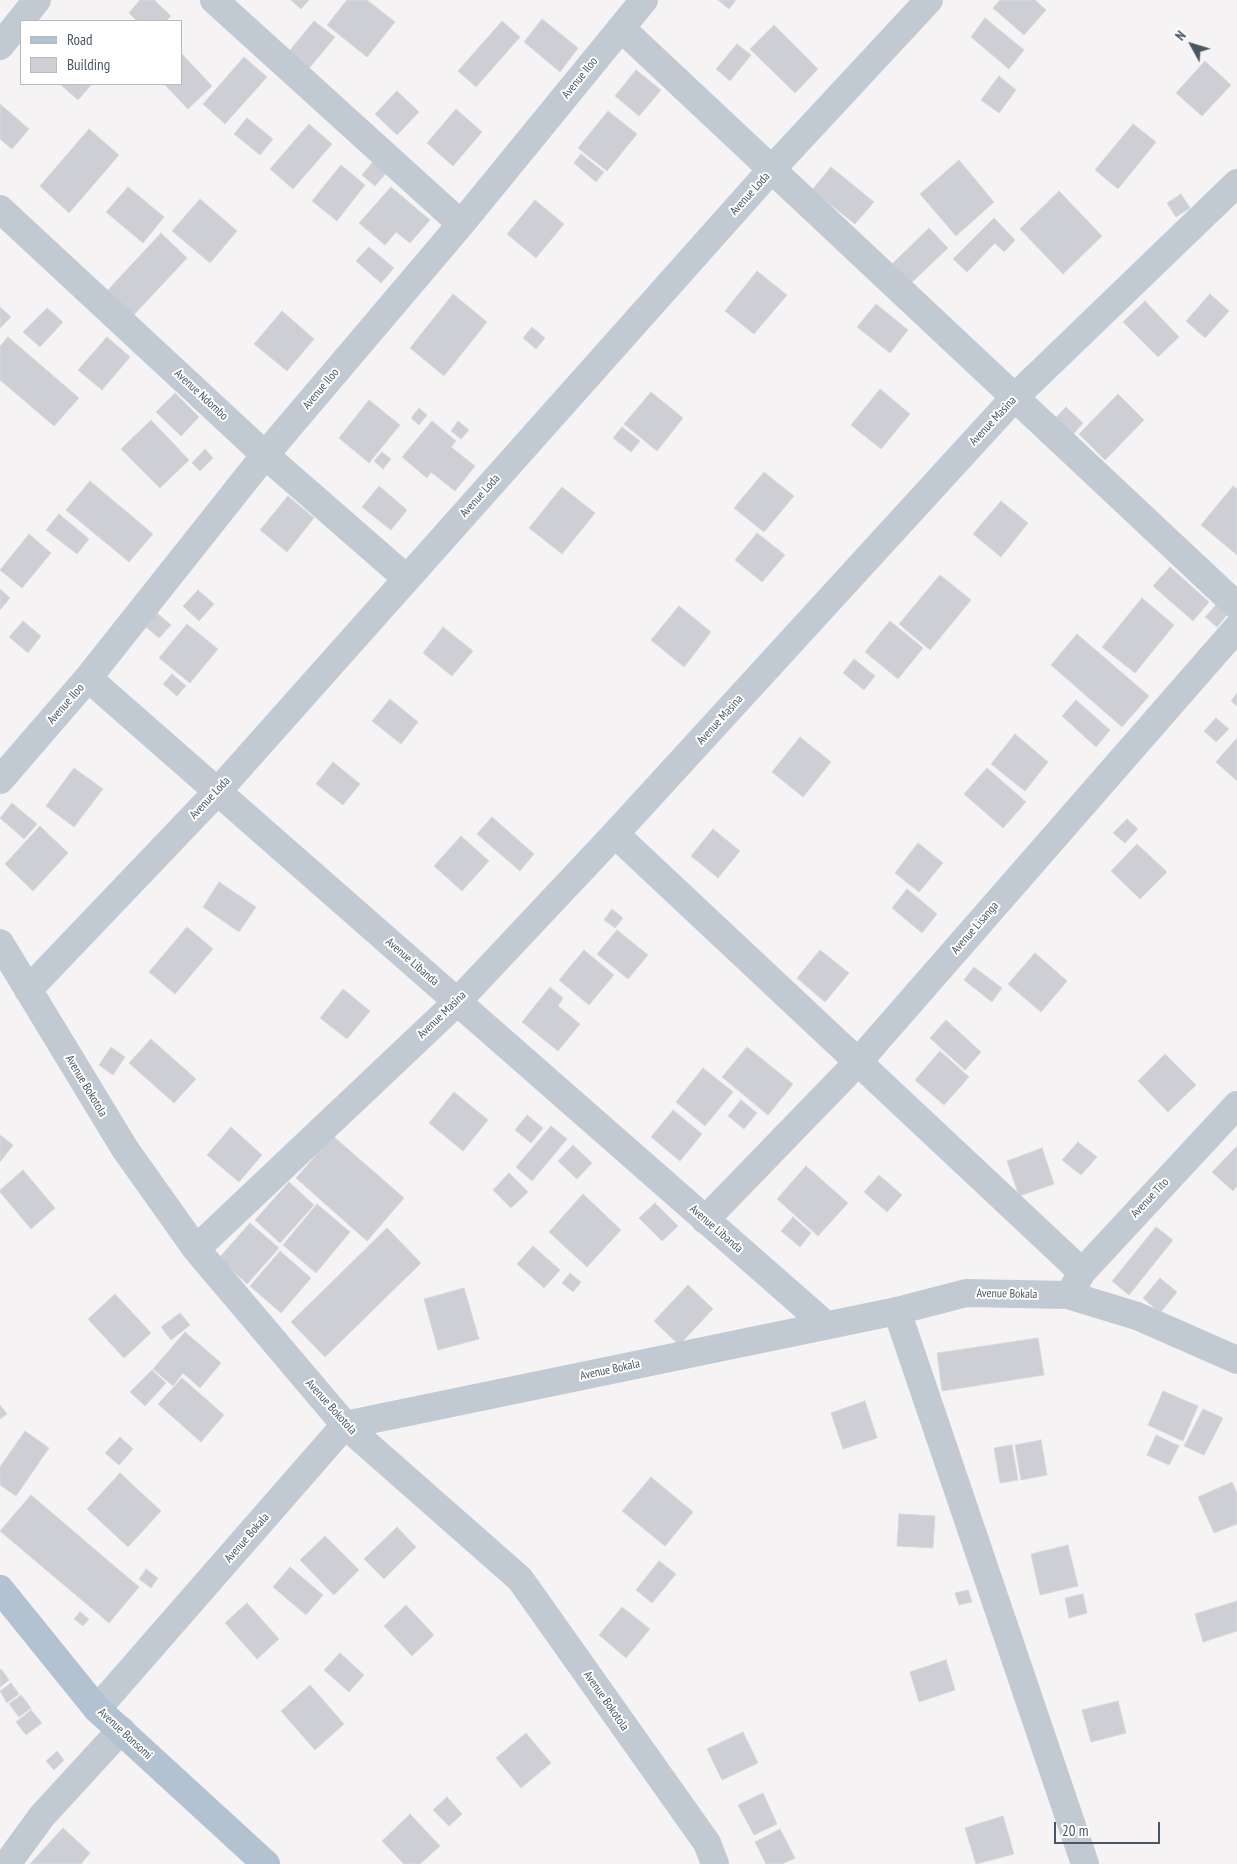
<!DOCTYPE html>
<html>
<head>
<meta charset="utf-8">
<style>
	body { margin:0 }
	#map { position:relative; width:1237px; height:1864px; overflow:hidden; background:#f5f3f3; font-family:"PT Sans Narrow",sans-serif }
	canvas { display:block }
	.legend { position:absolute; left:20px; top:20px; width:162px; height:65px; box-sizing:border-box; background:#fff; border:1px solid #b7bbc0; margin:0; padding:6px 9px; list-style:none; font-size:15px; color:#4a5661 }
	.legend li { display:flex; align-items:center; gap:10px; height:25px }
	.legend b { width:25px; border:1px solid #b7bbc0 }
	.north { position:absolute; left:1167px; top:20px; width:50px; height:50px; -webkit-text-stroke:4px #fff; paint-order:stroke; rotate:309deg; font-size:14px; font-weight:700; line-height:20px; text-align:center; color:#4a5661 }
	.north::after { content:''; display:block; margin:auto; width:18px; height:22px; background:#4a5661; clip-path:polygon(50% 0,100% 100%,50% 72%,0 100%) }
	.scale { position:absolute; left:1054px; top:1822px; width:106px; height:22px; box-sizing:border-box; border:2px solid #4a5661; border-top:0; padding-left:6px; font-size:15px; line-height:18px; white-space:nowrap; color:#4a5661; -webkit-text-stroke:4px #fff; paint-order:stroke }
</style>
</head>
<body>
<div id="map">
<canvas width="1237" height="1864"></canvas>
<ul class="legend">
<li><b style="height:6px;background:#b3c2d1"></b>Road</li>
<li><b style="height:14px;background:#cdcfd5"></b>Building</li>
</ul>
<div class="north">N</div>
<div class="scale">20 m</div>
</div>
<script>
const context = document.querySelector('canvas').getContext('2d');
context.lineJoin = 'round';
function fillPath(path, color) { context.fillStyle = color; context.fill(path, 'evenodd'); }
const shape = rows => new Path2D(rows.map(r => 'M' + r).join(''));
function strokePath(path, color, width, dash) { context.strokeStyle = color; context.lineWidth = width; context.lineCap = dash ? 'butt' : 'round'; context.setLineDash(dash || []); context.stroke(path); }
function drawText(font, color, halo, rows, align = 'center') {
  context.font = font + ' "PT Sans Narrow",sans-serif'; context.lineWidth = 4; context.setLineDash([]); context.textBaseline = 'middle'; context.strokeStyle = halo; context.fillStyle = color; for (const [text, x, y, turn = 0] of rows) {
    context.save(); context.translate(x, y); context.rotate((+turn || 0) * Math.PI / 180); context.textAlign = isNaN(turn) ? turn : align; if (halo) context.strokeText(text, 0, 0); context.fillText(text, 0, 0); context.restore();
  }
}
const building = shape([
	[140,0,154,0,171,16,166,21,135,21,136,20,129,13,140,0],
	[291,0,309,0,301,9,291,0],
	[347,0,367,0,395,22,367,57,327,25,347,0],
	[718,0,736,0,729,9,718,0],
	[1000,0,1035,0,1046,10,1024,35,993,8,1000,0],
	[985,18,1024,50,1009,69,971,37,985,18],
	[542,19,578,48,560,72,524,42,542,19],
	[314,21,335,37,306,72,286,55,314,21],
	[502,21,520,37,476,87,458,71,502,21],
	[774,25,818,69,795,93,750,49,774,25],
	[737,44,751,55,730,81,716,69,737,44],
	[181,53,212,86,188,109,164,84,181,84,181,53],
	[244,57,267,77,225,124,203,104,244,57],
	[1205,61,1231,85,1202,116,1176,93,1205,61],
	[636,70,661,90,639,116,615,96,636,70],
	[999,76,1016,90,999,113,981,100,999,76],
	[60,84,92,84,78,100,60,84],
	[397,91,419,112,397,135,375,114,397,91],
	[0,104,29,129,12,149,0,139,0,104],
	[456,109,482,132,453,166,427,143,456,109],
	[608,111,637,134,607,171,578,148,608,111],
	[247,118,273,139,260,155,234,134,247,118],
	[309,124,332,144,293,189,270,169,309,124],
	[1133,124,1156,142,1118,189,1095,170,1133,124],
	[89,129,119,155,69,213,40,186,89,129],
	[581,154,604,172,596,182,574,163,581,154],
	[376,158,389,170,375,186,362,175,376,158],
	[959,160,994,202,956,236,920,194,959,160],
	[341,165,365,185,337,221,312,201,341,165],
	[831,167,874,202,855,224,812,190,831,167],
	[128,187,164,217,143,243,106,212,128,187],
	[391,187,430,220,410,243,396,232,385,245,359,223,391,187],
	[1059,191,1102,236,1063,274,1020,229,1059,191],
	[1181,194,1190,208,1176,217,1167,203,1181,194],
	[200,199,237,231,210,263,172,231,200,199],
	[535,200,564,224,536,258,507,234,535,200],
	[994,218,1015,240,1004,252,995,243,967,272,953,259,994,218],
	[929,228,948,248,909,285,890,266,929,228],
	[161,233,187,258,131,318,105,293,161,233],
	[369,247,394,268,381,283,356,261,369,247],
	[757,271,787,295,754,334,725,311,757,271],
	[453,294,487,322,444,376,410,348,453,294],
	[1210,294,1229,311,1205,338,1186,321,1210,294],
	[1145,301,1179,337,1158,357,1123,322,1145,301],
	[876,304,908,330,890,353,857,327,876,304],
	[0,307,11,317,0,328,0,307],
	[47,308,63,322,40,347,23,332,47,308],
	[282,311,314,339,287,371,254,344,282,311],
	[532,327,545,338,536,349,523,338,532,327],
	[8,337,79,398,54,426,0,380,0,346,8,337],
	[107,337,130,357,102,390,78,370,107,337],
	[880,389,910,414,881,449,851,425,880,389],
	[651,392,683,418,657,451,624,424,651,392],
	[175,393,199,417,181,436,156,412,175,393],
	[1118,394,1144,420,1105,460,1079,434,1118,394],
	[369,400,400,425,369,463,339,438,369,400],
	[1066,407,1083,423,1068,440,1051,423,1066,407],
	[419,408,427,415,419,425,411,418,419,408],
	[151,420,189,460,160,488,121,449,151,420],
	[432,421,456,441,451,447,475,466,455,491,431,472,427,478,402,457,432,421],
	[458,421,469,430,461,439,451,431,458,421],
	[622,427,640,441,631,452,613,438,622,427],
	[205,449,213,458,200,471,192,463,205,449],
	[382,452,391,459,383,469,374,461,382,452],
	[764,472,794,496,764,532,734,508,764,472],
	[90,481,153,534,129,562,66,510,90,481],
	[379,486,407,510,391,530,362,507,379,486],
	[1233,486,1237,489,1237,555,1201,525,1233,486],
	[562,487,595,513,562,554,529,528,562,487],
	[288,496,314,518,287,552,260,530,288,496],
	[1001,501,1028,523,1001,557,973,534,1001,501],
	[59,514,89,539,77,554,46,530,59,514],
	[757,533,785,555,762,582,735,560,757,533],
	[29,534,51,553,22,588,0,570,29,534],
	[1170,567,1209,602,1193,621,1153,586,1170,567],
	[940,575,971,600,930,650,899,624,940,575],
	[0,589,10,598,0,610,0,589],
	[198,590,214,604,199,621,183,606,198,590],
	[1142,598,1174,625,1135,673,1102,647,1142,598],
	[1216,605,1227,615,1217,627,1205,617,1216,605],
	[679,606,711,632,684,667,651,640,679,606],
	[157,613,171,625,159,638,146,627,157,613],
	[23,621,41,636,28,653,9,637,23,621],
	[890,621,923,648,898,679,865,652,890,621],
	[187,624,218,649,190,683,159,658,187,624],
	[443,627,473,651,452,676,423,653,443,627],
	[1077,634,1149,696,1122,727,1051,665,1077,634],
	[854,659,875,676,864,690,843,673,854,659],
	[172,674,186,686,177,696,163,684,172,674],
	[1237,693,1237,706,1231,701,1237,693],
	[390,699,418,722,401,744,372,721,390,699],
	[1076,700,1110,730,1096,747,1062,716,1076,700],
	[1216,718,1229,729,1216,742,1204,731,1216,718],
	[1015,734,1048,762,1025,791,991,764,1015,734],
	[800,737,831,762,803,797,772,772,800,737],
	[1237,738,1237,781,1216,762,1237,738],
	[333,762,360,784,343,805,316,784,333,762],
	[74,768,103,789,74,827,46,806,74,768],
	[987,768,1026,802,1003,828,964,794,987,768],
	[12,803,37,824,24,839,0,818,12,803],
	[492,817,534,854,520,871,477,834,492,817],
	[1127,819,1138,829,1125,843,1113,833,1127,819],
	[40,826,68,853,33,891,5,864,40,826],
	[713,829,740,851,718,878,691,856,713,829],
	[461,836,489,861,462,891,434,866,461,836],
	[918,843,943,863,919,892,895,873,918,843],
	[1137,844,1167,872,1140,899,1111,871,1137,844],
	[219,882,256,907,239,932,203,907,219,882],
	[907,889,937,914,922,933,892,908,907,889],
	[612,909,623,918,615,928,604,920,612,909],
	[187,927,213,949,175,994,149,972,187,927],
	[617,930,648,955,628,979,597,954,617,930],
	[584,950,614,975,589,1005,559,980,584,950],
	[820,950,849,973,825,1002,797,978,820,950],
	[1035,953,1067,981,1041,1012,1008,984,1035,953],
	[974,967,1002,988,992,1002,964,980,974,967],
	[550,987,563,998,558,1006,580,1024,558,1051,522,1022,550,987],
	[343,989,370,1011,347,1039,320,1018,343,989],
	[946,1020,981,1052,965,1070,930,1038,946,1020],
	[151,1039,196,1079,174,1103,129,1063,151,1039],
	[111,1047,125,1057,113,1075,99,1065,111,1047],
	[747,1047,793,1084,768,1115,722,1077,747,1047],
	[940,1051,969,1077,944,1105,915,1080,940,1051],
	[1165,1054,1196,1085,1168,1112,1138,1081,1165,1054],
	[703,1068,733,1092,705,1126,676,1102,703,1068],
	[454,1092,488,1120,463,1151,429,1123,454,1092],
	[741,1100,757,1113,744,1129,728,1116,741,1100],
	[673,1110,702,1134,680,1161,651,1137,673,1110],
	[527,1115,543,1128,531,1143,515,1130,527,1115],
	[551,1126,567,1139,532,1181,516,1167,551,1126],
	[231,1127,262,1155,239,1182,207,1155,231,1127],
	[0,1135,13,1145,0,1162,0,1135],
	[333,1136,404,1198,367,1241,296,1178,333,1136],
	[1078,1142,1097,1157,1081,1175,1062,1160,1078,1142],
	[573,1145,592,1163,577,1179,558,1161,573,1145],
	[1237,1146,1237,1186,1233,1191,1212,1172,1237,1146],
	[1042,1148,1054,1184,1019,1196,1007,1161,1042,1148],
	[806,1166,848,1203,818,1236,777,1199,806,1166],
	[23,1170,55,1208,31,1229,0,1192,0,1190,23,1170],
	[509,1173,528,1192,511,1208,493,1190,509,1173],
	[879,1175,902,1195,887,1212,864,1192,879,1175],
	[289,1182,314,1205,280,1243,255,1220,289,1182],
	[583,1194,621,1230,587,1267,549,1232,583,1194],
	[655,1203,678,1226,662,1241,639,1218,655,1203],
	[317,1204,350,1232,316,1273,283,1245,317,1204],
	[793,1217,811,1233,800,1247,781,1231,793,1217],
	[250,1223,279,1248,247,1284,219,1258,250,1223],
	[1156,1227,1173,1240,1129,1295,1112,1281,1156,1227],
	[387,1228,421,1263,325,1357,291,1322,387,1228],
	[533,1246,560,1270,544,1288,517,1264,533,1246],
	[280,1251,311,1278,281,1313,250,1286,280,1251],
	[570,1273,581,1282,573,1292,562,1283,570,1273],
	[1160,1278,1177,1292,1160,1313,1143,1298,1160,1278],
	[688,1285,713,1309,679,1345,654,1321,688,1285],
	[464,1288,479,1339,438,1350,424,1299,464,1288],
	[115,1294,151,1333,124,1358,88,1319,115,1294],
	[180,1313,190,1325,171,1340,161,1327,180,1313],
	[185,1332,221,1363,200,1388,183,1373,173,1386,153,1369,185,1332],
	[1038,1338,1044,1375,942,1391,937,1353,1038,1338],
	[152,1370,166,1383,145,1406,130,1392,152,1370],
	[182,1378,224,1415,201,1442,158,1404,182,1378],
	[1163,1391,1198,1406,1183,1441,1148,1425,1163,1391],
	[865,1401,877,1438,843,1449,831,1413,865,1401],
	[0,1405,7,1414,0,1419,0,1405],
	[1203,1409,1223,1418,1204,1455,1184,1446,1203,1409],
	[25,1431,49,1448,16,1496,0,1485,0,1467,25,1431],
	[1156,1435,1179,1446,1169,1465,1147,1455,1156,1435],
	[120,1437,133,1449,119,1465,105,1453,120,1437],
	[1041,1440,1047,1475,1021,1480,1015,1445,1041,1440],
	[1012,1445,1018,1480,1000,1483,994,1448,1012,1445],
	[120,1473,161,1511,128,1547,87,1509,120,1473],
	[651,1477,693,1512,665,1546,622,1511,651,1477],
	[1232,1482,1237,1493,1237,1524,1214,1533,1198,1497,1232,1482],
	[31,1495,139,1587,109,1623,0,1531,31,1495],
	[899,1514,935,1516,933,1548,897,1546,899,1514],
	[397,1527,416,1547,384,1579,364,1559,397,1527],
	[325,1536,359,1570,334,1595,300,1560,325,1536],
	[1068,1545,1078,1586,1040,1595,1031,1554,1068,1545],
	[659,1561,676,1574,652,1603,636,1590,659,1561],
	[290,1567,323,1595,306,1615,273,1587,290,1567],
	[146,1569,158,1578,151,1588,139,1579,146,1569],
	[968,1590,972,1602,959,1605,955,1593,968,1590],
	[1083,1594,1087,1613,1069,1618,1065,1598,1083,1594],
	[1237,1601,1237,1631,1203,1642,1195,1614,1237,1601],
	[247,1603,279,1639,257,1659,225,1623,247,1603],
	[406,1605,434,1635,412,1656,384,1626,406,1605],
	[622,1607,650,1629,626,1658,599,1635,622,1607],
	[80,1612,89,1619,83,1626,74,1619,80,1612],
	[340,1653,364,1675,349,1692,324,1670,340,1653],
	[946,1660,955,1690,919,1702,910,1672,946,1660],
	[1,1669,9,1680,0,1687,0,1670,1,1669],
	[11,1683,19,1694,7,1703,0,1691,11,1683],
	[310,1685,344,1724,315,1750,281,1711,310,1685],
	[21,1695,31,1708,19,1717,9,1704,21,1695],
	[1118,1701,1126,1733,1091,1742,1082,1710,1118,1701],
	[31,1710,42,1723,26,1735,16,1722,31,1710],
	[743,1732,758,1763,722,1780,707,1749,743,1732],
	[526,1733,551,1763,521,1788,496,1758,526,1733],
	[57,1751,64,1760,54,1770,46,1761,57,1751],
	[763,1793,777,1824,754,1835,738,1805,763,1793],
	[447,1797,462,1814,449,1826,433,1810,447,1797],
	[410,1814,440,1846,420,1864,404,1864,382,1841,410,1814],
	[1003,1816,1014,1854,976,1864,965,1828,1003,1816],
	[63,1828,90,1853,81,1864,30,1864,63,1828],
	[780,1829,795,1858,782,1864,766,1864,755,1842,780,1829]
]);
fillPath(building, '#cdcfd5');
strokePath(building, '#d7d9de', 1);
strokePath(shape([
	[214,0,461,224],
	[621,28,1237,606],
	[0,46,37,0],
	[0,209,265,455,406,578],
	[88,678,826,1325],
	[0,780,88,678,265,455,461,224,644,0],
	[615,834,1082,1272],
	[0,943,125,1149,196,1249,345,1425,520,1579,707,1843,715,1864],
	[28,990,217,792,771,170,929,0],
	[705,1220,858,1062,1237,628],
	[196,1249,457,1002,615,834,1015,397,1237,183],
	[1073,1288,1082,1272,1237,1105],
	[897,1311,1085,1864],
	[7,1864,42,1816,121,1730]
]), '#c1cad2', 28);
strokePath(shape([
	[97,1709,345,1425,897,1311,966,1293,1068,1295,1137,1316,1237,1360]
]), '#c1cad2', 28);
strokePath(shape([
	[0,1589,97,1709,266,1864]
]), '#b3c2d1', 28);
drawText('12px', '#4a5661', '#fff', [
	["Avenue Iloo",580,78,-51],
	["Avenue Loda",750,194,-48],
	["Avenue Iloo",321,389,-50],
	["Avenue Ndombo",201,395,43],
	["Avenue Masina",993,421,-47],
	["Avenue Loda",480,496,-48],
	["Avenue Iloo",66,704,-49],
	["Avenue Masina",720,720,-48],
	["Avenue Loda",210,798,-47],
	["Avenue Lisanga",975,928,-49],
	["Avenue Libanda",412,962,41],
	["Avenue Masina",442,1015,-44],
	["Avenue Bokotola",86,1086,59],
	["Avenue Tito",1150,1198,-47],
	["Avenue Libanda",716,1229,41],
	["Avenue Bokala",1007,1294,1],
	["Avenue Bokala",610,1370,-12],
	["Avenue Bokotola",331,1407,48],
	["Avenue Bokala",247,1538,-49],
	["Avenue Bokotola",606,1701,55],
	["Avenue Bonsomi",125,1734,43]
]);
</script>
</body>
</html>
